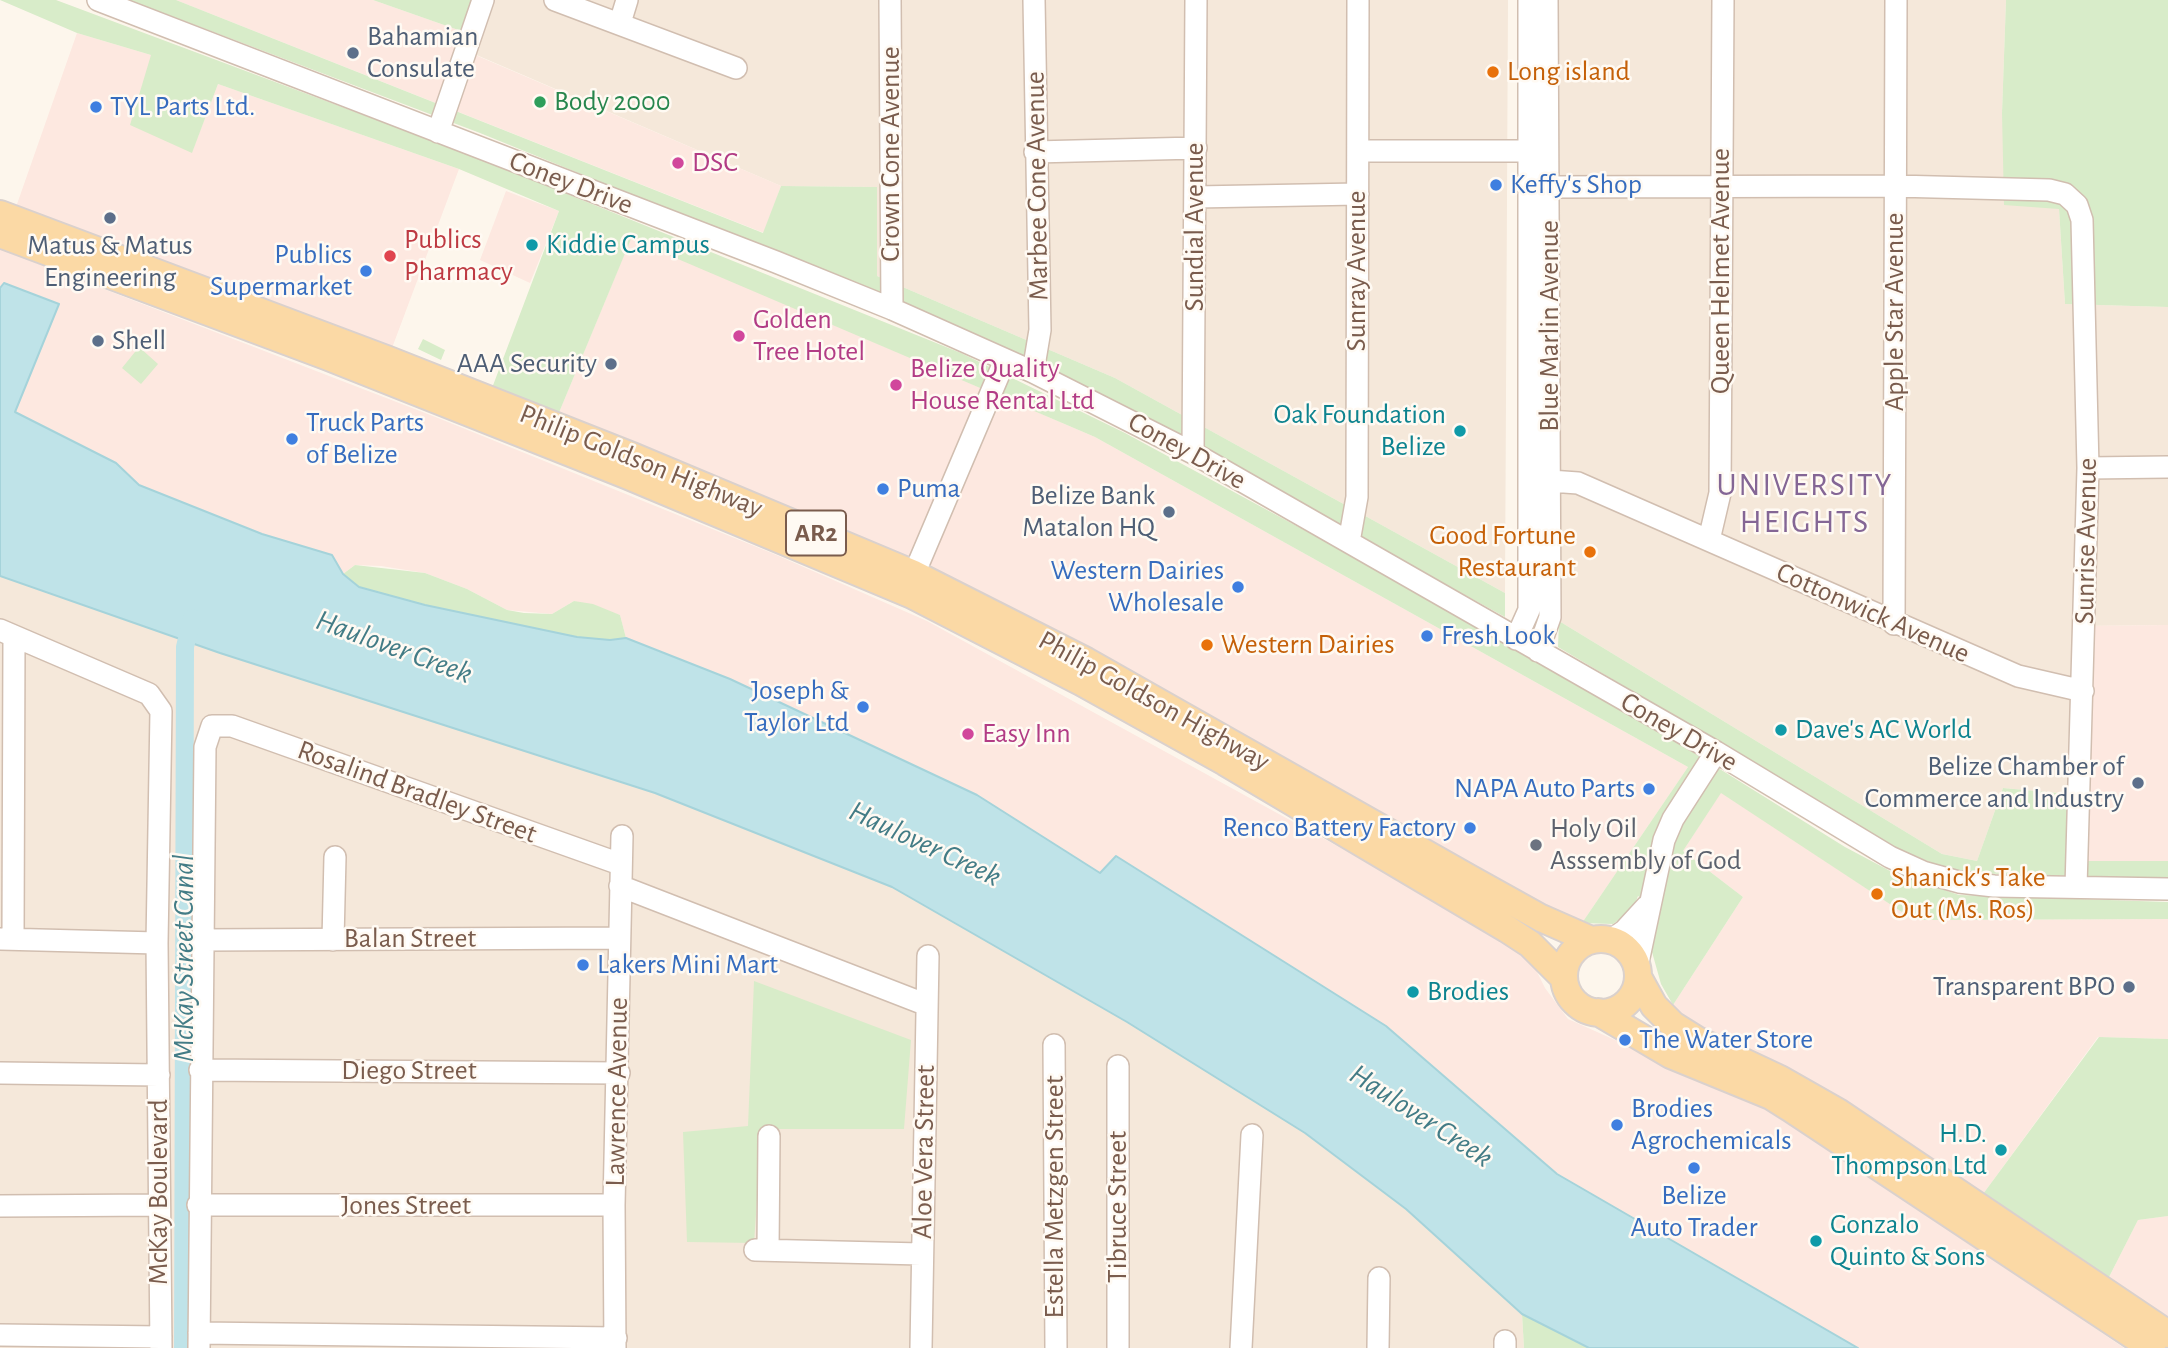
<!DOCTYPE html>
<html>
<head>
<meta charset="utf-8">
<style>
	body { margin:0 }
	canvas { display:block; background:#fdf6ec }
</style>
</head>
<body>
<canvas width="2168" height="1348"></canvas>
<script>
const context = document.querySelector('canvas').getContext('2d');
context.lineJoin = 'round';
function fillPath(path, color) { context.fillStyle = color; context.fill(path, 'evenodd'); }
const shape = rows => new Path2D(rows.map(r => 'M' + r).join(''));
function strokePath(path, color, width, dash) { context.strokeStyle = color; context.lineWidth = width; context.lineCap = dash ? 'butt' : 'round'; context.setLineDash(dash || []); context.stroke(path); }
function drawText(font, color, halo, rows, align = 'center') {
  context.font = font + ' "Alegreya Sans",sans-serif'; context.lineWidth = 5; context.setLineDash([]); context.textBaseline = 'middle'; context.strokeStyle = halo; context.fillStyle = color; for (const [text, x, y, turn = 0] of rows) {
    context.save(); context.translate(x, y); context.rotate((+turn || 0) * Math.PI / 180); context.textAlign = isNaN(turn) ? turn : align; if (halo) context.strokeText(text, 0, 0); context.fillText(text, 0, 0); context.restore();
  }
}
fillPath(shape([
	[475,0,1508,0,1505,593,1115,378,877,276,876,187,781,186,458,47],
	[1553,0,2006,0,2002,113,2059,209,2065,304,2168,307,2168,625,2084,626,2080,795,2003,788,1977,861,1942,854,1559,621],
	[0,576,220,653,655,793,892,887,1127,1022,1305,1133,1406,1209,1522,1314,1524,1348,0,1348]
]), '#f5e8da');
fillPath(shape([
	[176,0,373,0,464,32,459,48,781,186,764,233],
	[77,33,151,55,192,152,218,84,459,169,392,348,16,207],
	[506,191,559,211,530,283,480,260],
	[631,238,1095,437,1688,767,1582,923,1570,920,558,415],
	[0,249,438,418,774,554,927,621,1494,932,1518,948,1533,964,1545,988,1568,1019,1785,1116,2124,1348,1858,1348,1557,1174,1386,1026,1116,856,1100,873,977,795,730,679,626,638,620,615,574,601,552,614,507,610,467,589,425,573,381,566,355,565,343,574,332,555,262,534,139,485,116,463,15,412,58,304,5,283,0,288],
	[2168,625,2168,861,2079,861,2084,626],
	[1721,792,1914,920,2168,919,2168,1039,2098,1037,1983,1194,1836,1094,1734,1041,1705,1032,1690,1022,1673,1005,1743,897,1683,851],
	[2168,1216,2168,1324,2107,1281,2138,1220]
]), '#fde8e0');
fillPath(shape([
	[0,0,56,0,473,156,961,353,1125,433,1352,556,1625,710,1845,847,1892,872,1959,895,2168,902,2168,919,1914,920,1721,793,1683,851,1743,897,1673,1005,1661,984,1652,952,1660,910,1638,896,1633,909,1613,924,1582,923,1688,767,1095,437,631,239,558,415,492,388,559,211,459,169,218,84,192,153,130,125,151,55,77,33],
	[129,0,176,0,763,233,781,186,877,187,877,276,1115,378,1505,593,1505,617,1138,415,773,252,480,133],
	[373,0,475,0,464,32],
	[2006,0,2168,0,2168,307,2065,304,2059,209,2004,205,2002,113],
	[423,339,445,350,441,360,418,349],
	[139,347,158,364,141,384,122,368],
	[355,565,425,573,467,589,507,610,524,613,552,614,574,601,593,604,620,615,626,638,610,640,577,637,425,605,359,587,343,574],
	[1559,621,1942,854,1977,861,2003,788,2080,795,2079,861,2168,861,2168,879,1970,873,1937,865,1899,849,1558,647],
	[754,981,911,1040,904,1129,762,1129,754,1243,687,1242,683,1132,748,1126],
	[2099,1037,2168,1039,2168,1216,2138,1220,2107,1281,1983,1194],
	[1522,1314,1589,1348,1524,1348]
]), '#d8ecc9');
const water = shape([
	[4,283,59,304,15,412,116,463,139,485,262,534,332,555,343,574,359,587,425,605,577,637,610,640,626,638,730,679,977,795,1100,873,1116,856,1386,1026,1557,1174,1858,1348,1589,1348,1522,1314,1406,1209,1305,1133,1127,1022,892,887,655,793,220,653,0,576,0,288,4,283]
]);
fillPath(water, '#bfe3e8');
strokePath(water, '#a5d3da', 2);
strokePath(shape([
	[183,1348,185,647,192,618]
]), '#bfe3e8', 18);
const minor = shape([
	[98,0,776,262,892,309,1033,372,1193,453,1716,752,1890,857,1923,872,1959,882,1994,886,2168,889],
	[555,0,736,68],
	[890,0,892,309],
	[620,23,627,0],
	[438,132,483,0],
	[1358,151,1544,151],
	[1035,152,1196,148],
	[1550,187,1896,186,2049,190,2065,194,2077,205,2082,220,2088,468,2076,887],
	[1196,197,1358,194],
	[1033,372,1040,330,1034,0],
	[1193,453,1196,0],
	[2088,468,2168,467],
	[1550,481,1578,483,2018,676,2083,691],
	[1709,540,1720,493,1723,0],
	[1349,542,1357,497,1358,0],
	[914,574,1005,360],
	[1894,624,1896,0],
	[0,630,149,694,161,711,157,943,161,1348],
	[1516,639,1529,610,1529,0],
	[1538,651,1550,617,1547,0],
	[620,886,927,1005],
	[0,939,157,943],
	[13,939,14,636],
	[202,940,619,938],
	[333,940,335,857],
	[1611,940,1624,931,1647,906],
	[1637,967,1664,840,1673,819,1716,752],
	[1054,1045,1056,1348],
	[1118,1066,1118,1348],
	[200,1070,619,1073],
	[0,1073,159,1075],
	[198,1205,614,1205],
	[0,1206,159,1205],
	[755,1250,921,1254],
	[768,1250,769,1136],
	[199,1333,616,1338],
	[0,1335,161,1337],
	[199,1348,205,747,212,726,232,726,620,864],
	[615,1348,614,1205,622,836],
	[921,1348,928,956],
	[1241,1348,1252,1135],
	[1378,1348,1379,1278],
	[1505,1348,1505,1341]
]);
const major = shape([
	[0,214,386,359,632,456,914,574,1086,661,1469,878,1541,918,1591,940],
	[0,234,326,356,626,475,912,595,1081,682,1225,762,1507,929,1530,944,1563,977],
	'1564 976a37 37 0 1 1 74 0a37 37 0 1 1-74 0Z',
	[1638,977,1654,1006,1673,1025,1697,1040,1780,1079,1838,1112,2168,1334],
	[1598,1012,1671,1055,1771,1096,1790,1108,2152,1348]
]);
strokePath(minor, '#d1beb0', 24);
strokePath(major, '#dad1cd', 30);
strokePath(minor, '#fff', 21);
strokePath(major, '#fbd9a5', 26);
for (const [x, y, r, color] of [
	[353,53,7,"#5c6f8a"],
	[1493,72,7,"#e8710a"],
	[540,102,7,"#2e9e5b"],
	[96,107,7,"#3f7fe0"],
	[678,163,7,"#d1479c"],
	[1496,185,7,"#3f7fe0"],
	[110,218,7,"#5c6f8a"],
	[532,245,7,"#0f9aa8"],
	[390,256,7,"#e0444e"],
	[366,271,7,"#3f7fe0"],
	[739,336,7,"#d1479c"],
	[98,341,7,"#5c6f8a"],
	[611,364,7,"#5c6f8a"],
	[896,385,7,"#d1479c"],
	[1460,431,7,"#0f9aa8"],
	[292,439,7,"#3f7fe0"],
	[883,489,7,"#3f7fe0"],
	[1169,512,7,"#5c6f8a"],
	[1590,552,7,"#e8710a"],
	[1238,587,7,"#3f7fe0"],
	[1427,636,7,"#3f7fe0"],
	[1207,645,7,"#e8710a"],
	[863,707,7,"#3f7fe0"],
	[1781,730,7,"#0f9aa8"],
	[968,734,7,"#d1479c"],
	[2138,783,7,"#5c6f8a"],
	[1649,789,7,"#3f7fe0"],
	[1470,828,7,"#3f7fe0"],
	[1536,845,7,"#6b7280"],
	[1877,894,7,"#e8710a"],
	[583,965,7,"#3f7fe0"],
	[2129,987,7,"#5c6f8a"],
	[1413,992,7,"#0f9aa8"],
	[1625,1040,7,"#3f7fe0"],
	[1617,1125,7,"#3f7fe0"],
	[2001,1150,7,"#0f9aa8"],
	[1694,1168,7,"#3f7fe0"],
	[1816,1241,7,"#0f9aa8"]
]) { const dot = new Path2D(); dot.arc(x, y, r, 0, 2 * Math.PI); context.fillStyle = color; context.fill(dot); strokePath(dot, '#fffaf3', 2.5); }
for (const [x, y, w] of [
	[816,533,60]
]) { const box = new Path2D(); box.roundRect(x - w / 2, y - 22.5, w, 45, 5); context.fillStyle = '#fffaf3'; context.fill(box); strokePath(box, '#7a5c4d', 2); }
drawText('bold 26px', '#7a5c4d', null, [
	["AR2",816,533]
]);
drawText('28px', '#4e5e75', '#fffaf3', [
	["Bahamian",367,37,"left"],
	["Consulate",367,69,"left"],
	["Matus & Matus",110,246,"center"],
	["Engineering",110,278,"center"],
	["Shell",112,341,"left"],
	["AAA Security",597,364],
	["Belize Bank",1155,496],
	["Matalon HQ",1155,528],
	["Belize Chamber of",2124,767],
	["Commerce and Industry",2124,799],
	["Transparent BPO",2115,987]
], 'right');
drawText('28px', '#c56008', '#fffaf3', [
	["Long island",1507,72],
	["Good Fortune",1576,536,"right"],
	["Restaurant",1576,568,"right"],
	["Western Dairies",1221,645],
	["Shanick's Take",1891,878],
	["Out (Ms. Ros)",1891,910]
], 'left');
drawText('28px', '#27864d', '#fffaf3', [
	["Body 2000",554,102]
], 'left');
drawText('28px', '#366cbe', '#fffaf3', [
	["TYL Parts Ltd.",110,107],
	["Keffy's Shop",1510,185],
	["Publics",352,255,"right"],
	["Supermarket",352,287,"right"],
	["Truck Parts",306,423],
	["of Belize",306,455],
	["Puma",897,489],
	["Western Dairies",1224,571,"right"],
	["Wholesale",1224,603,"right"],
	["Fresh Look",1441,636],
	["Joseph &",849,691,"right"],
	["Taylor Ltd",849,723,"right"],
	["NAPA Auto Parts",1635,789,"right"],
	["Renco Battery Factory",1456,828,"right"],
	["Lakers Mini Mart",597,965],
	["The Water Store",1639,1040],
	["Brodies",1631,1109],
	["Agrochemicals",1631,1141],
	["Belize",1694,1196,"center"],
	["Auto Trader",1694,1228,"center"]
], 'left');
drawText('28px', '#7a5c4d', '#fffaf3', [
	["Crown Cone Avenue",891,154,-90],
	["Coney Drive",571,183,21],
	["Marbee Cone Avenue",1037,186,-91],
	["Sundial Avenue",1195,227,-90],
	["Sunray Avenue",1357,271,-90],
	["Queen Helmet Avenue",1721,271,-90],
	["Apple Star Avenue",1895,312,-90],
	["Blue Marlin Avenue",1550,326,-90],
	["Coney Drive",1187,451,29],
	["Philip Goldson Highway",641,461,22],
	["Sunrise Avenue",2086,541,-89],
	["Cottonwick Avenue",1873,613,24],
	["Philip Goldson Highway",1154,701,29],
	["Coney Drive",1679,732,30],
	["Rosalind Bradley Street",417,792,20],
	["Balan Street",410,939],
	["Diego Street",409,1071],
	["Lawrence Avenue",617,1092,-89],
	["Aloe Vera Street",924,1152,-89],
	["McKay Boulevard",159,1192,-90],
	["Estella Metzgen Street",1055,1197,-90],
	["Jones Street",406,1206],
	["Tibruce Street",1118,1207,-90]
]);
drawText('28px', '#b23c85', '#fffaf3', [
	["DSC",692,163],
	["Golden",753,320],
	["Tree Hotel",753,352],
	["Belize Quality",910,369],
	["House Rental Ltd",910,401],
	["Easy Inn",982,734]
], 'left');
drawText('28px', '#be3a42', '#fffaf3', [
	["Publics",404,240],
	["Pharmacy",404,272]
], 'left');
drawText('28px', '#0d838f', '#fffaf3', [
	["Kiddie Campus",546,245],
	["Oak Foundation",1446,415,"right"],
	["Belize",1446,447,"right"],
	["Dave's AC World",1795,730],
	["Brodies",1427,992],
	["H.D.",1987,1134,"right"],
	["Thompson Ltd",1987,1166,"right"],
	["Gonzalo",1830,1225],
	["Quinto & Sons",1830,1257]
], 'left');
drawText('28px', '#5b616d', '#fffaf3', [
	["Holy Oil",1550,829],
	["Asssembly of God",1550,861]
], 'left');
drawText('italic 30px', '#437c86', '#fffaf3', [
	["Haulover Creek",394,647,20],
	["Haulover Creek",925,844,25],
	["McKay Street Canal",184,958,-90],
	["Haulover Creek",1421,1116,33]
]);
context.letterSpacing = '2px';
drawText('32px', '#846695', '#fffaf3', [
	["UNIVERSITY",1805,485],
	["HEIGHTS",1805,522]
]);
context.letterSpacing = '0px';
</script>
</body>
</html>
